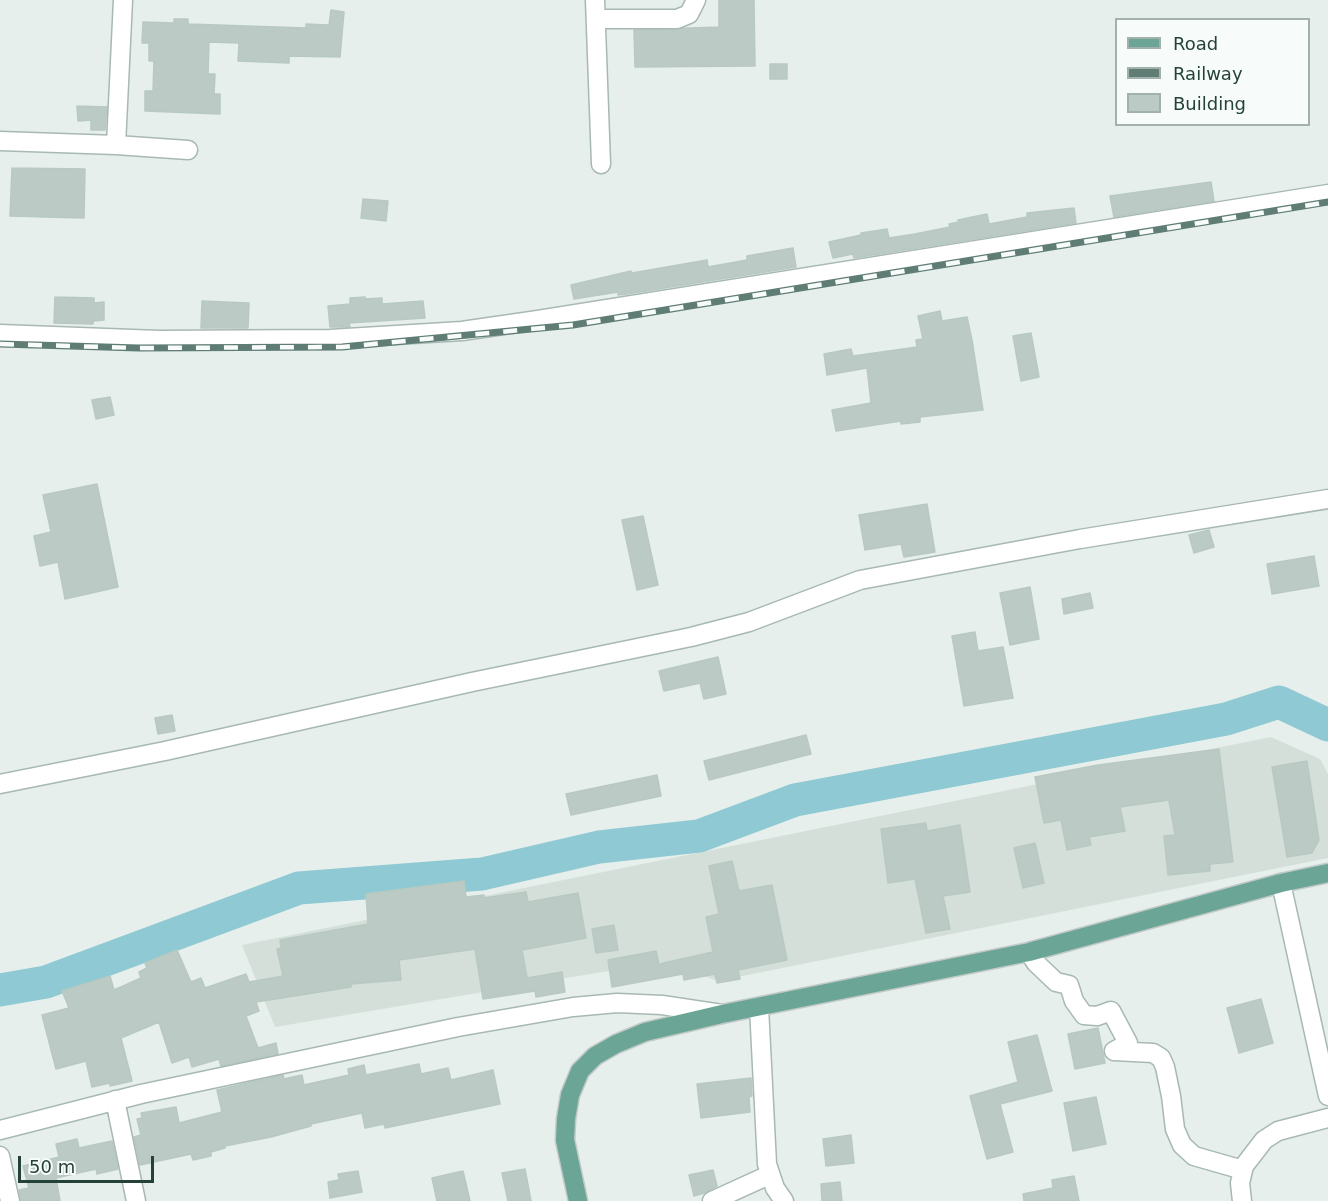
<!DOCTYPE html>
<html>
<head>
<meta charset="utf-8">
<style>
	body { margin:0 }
	#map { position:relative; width:1328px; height:1201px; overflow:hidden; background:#e6efeb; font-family:"DejaVu Sans",sans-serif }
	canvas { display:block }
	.legend { position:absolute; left:1115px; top:18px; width:195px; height:108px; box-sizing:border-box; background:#f7fbf9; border:2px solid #a3b1ad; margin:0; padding:8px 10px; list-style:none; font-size:18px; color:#24423a }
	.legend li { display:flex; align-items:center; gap:12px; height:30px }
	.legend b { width:30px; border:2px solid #a3b1ad }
	.scale { position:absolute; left:18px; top:1156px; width:136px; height:27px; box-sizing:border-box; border:3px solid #24423a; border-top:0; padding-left:8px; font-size:18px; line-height:21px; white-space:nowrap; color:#24423a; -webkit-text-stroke:4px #f7fbf9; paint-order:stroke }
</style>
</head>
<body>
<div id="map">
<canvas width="1328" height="1201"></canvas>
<ul class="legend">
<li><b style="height:8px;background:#6aa596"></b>Road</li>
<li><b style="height:8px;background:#5f7d75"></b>Railway</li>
<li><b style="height:16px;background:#bbcac4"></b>Building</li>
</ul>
<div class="scale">50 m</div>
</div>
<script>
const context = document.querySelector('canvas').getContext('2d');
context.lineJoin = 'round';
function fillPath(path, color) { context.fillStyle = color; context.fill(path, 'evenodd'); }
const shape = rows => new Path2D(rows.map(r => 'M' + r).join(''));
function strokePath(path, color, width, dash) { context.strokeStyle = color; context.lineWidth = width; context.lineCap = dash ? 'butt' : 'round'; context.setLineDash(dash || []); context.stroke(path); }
fillPath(shape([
	[1271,737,1320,759,1328,774,1328,858,718,981,662,962,275,1027,242,945]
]), '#d4dfda');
strokePath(shape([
	[0,990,46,982,299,888,482,874,599,847,699,836,795,800,1226,719,1279,702,1328,725]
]), '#8ec9d4', 33);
const building = shape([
	[719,0,754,0,755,66,635,67,634,30,719,27,719,0],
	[331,10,344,12,340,57,289,56,289,63,238,61,239,43,209,42,208,74,215,74,214,94,220,94,220,114,145,111,145,91,153,91,154,61,149,61,149,43,142,43,143,22,174,23,174,19,188,19,188,24,306,28,306,24,329,25,331,10],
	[770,64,787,64,787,79,770,79,770,64],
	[77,106,107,107,105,130,91,130,91,120,78,121,77,106],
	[12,168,85,169,84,218,10,216,12,168],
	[1211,182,1214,201,1114,217,1110,196,1211,182],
	[363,199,388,201,386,221,361,218,363,199],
	[1074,208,1076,223,854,258,853,254,833,258,829,242,861,235,861,233,887,229,889,238,915,234,950,227,949,224,959,222,958,220,987,214,989,224,1027,217,1027,213,1074,208],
	[793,248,796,267,627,294,618,295,618,292,574,299,571,285,631,271,632,273,707,260,708,267,747,260,747,256,793,248],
	[55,297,94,298,94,303,104,302,104,320,93,321,93,324,54,323,55,297],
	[365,297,365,299,382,298,382,304,423,301,425,318,349,323,350,327,330,327,328,306,350,304,350,298,365,297],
	[202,301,249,303,248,328,201,328,202,301],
	[940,311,942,321,967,317,972,340,983,410,920,417,920,422,901,424,901,421,836,431,832,410,871,403,867,368,827,375,824,354,851,349,853,356,917,347,916,340,923,339,918,316,940,311],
	[1031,333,1039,377,1021,381,1013,336,1031,333],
	[110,397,114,415,96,419,92,400,110,397],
	[97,484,118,587,65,599,58,562,40,566,34,536,51,532,43,495,97,484],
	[927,504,935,552,904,557,901,544,865,550,859,515,927,504],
	[643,516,658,585,637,590,622,520,643,516],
	[1209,530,1214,547,1194,553,1189,535,1209,530],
	[1314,556,1319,586,1272,594,1267,564,1314,556],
	[1030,587,1039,639,1010,645,1000,593,1030,587],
	[1090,593,1093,608,1064,614,1062,599,1090,593],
	[975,632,978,651,1003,647,1013,698,964,706,952,636,975,632],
	[718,657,726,694,704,699,700,683,664,691,659,671,718,657],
	[172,715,175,731,158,734,155,718,172,715],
	[806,735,811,754,709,780,704,761,806,735],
	[1219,749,1233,862,1210,864,1210,871,1168,875,1164,836,1175,835,1169,800,1120,807,1125,831,1089,837,1091,845,1067,850,1061,820,1044,823,1035,777,1098,765,1219,749],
	[1307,761,1319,840,1312,853,1287,857,1272,767,1307,761],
	[657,775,661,796,571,815,566,794,657,775],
	[926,823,927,831,960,825,970,892,943,896,950,929,926,933,915,879,888,883,881,829,926,823],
	[1035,843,1044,883,1023,888,1014,848,1035,843],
	[732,861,739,891,772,885,787,960,738,970,740,979,717,983,715,974,684,980,683,974,612,987,608,960,656,951,659,964,713,952,706,917,719,914,709,866,732,861],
	[464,881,466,897,484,895,484,898,526,892,528,902,578,893,586,938,522,950,527,978,562,972,565,992,536,997,535,991,483,999,475,949,399,960,401,980,351,984,351,987,256,1002,259,1011,246,1016,258,1048,276,1043,278,1054,221,1066,219,1059,192,1067,189,1057,172,1063,159,1022,121,1038,132,1081,110,1086,110,1083,92,1087,86,1061,56,1069,42,1015,69,1008,62,991,110,976,114,990,141,978,139,972,147,968,145,963,177,950,191,982,201,978,205,988,246,974,249,982,283,976,277,949,281,948,280,940,368,924,366,894,464,881],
	[614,925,618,950,596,953,592,929,614,925],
	[1261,999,1273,1043,1239,1053,1227,1008,1261,999],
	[1098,1028,1105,1063,1075,1069,1068,1034,1098,1028],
	[1037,1035,1052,1091,1000,1104,1013,1152,987,1159,970,1096,1018,1082,1008,1042,1037,1035],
	[419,1064,421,1074,448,1068,451,1080,493,1070,500,1104,385,1128,384,1124,365,1128,362,1113,311,1124,311,1126,271,1137,225,1146,225,1148,211,1152,211,1156,193,1160,191,1154,140,1165,134,1137,141,1135,137,1119,142,1118,141,1113,176,1107,179,1123,222,1112,217,1090,283,1075,284,1079,302,1075,304,1085,349,1075,348,1069,364,1065,366,1075,419,1064],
	[751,1078,752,1096,749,1097,750,1112,701,1118,697,1084,751,1078],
	[1096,1097,1106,1144,1073,1151,1064,1103,1096,1097],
	[851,1135,854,1163,826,1166,823,1139,851,1135],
	[77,1139,79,1148,112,1141,118,1169,97,1174,96,1169,56,1178,60,1201,21,1201,19,1190,29,1188,23,1166,59,1157,56,1144,77,1139],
	[525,1169,531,1201,508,1201,502,1173,525,1169],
	[713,1170,717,1186,704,1193,694,1196,689,1175,713,1170],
	[358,1171,362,1192,330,1198,328,1182,339,1180,338,1174,358,1171],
	[463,1171,470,1201,437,1201,432,1178,463,1171],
	[1074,1176,1079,1201,1024,1201,1023,1194,1053,1188,1052,1180,1074,1176],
	[840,1182,842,1201,822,1201,821,1184,840,1182]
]);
fillPath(building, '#bbcac4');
strokePath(building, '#b8c9c2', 1.5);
const minor = shape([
	[595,0,601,164],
	[597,19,677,19,689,14,696,0],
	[0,141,116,145,123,0],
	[116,145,188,150],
	[0,334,159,340,330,339,462,331,538,320,1328,194],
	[0,784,165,751,472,682,691,637,749,622,860,580,1080,539,1328,499],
	[1281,883,1328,1096],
	[1029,952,1036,963,1056,982,1069,985,1074,1001,1084,1015,1097,1016,1111,1011,1128,1043,1114,1051],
	[759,1007,767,1164,775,1188,784,1201],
	[1114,1051,1153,1053,1161,1058,1165,1067,1171,1096,1175,1129,1182,1145,1194,1156,1243,1170],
	[115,1100,136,1201],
	[0,1130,141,1094,458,1027,573,1007,617,1003,662,1005,722,1014],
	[0,1156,10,1201],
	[712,1201,769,1175],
	[1242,1201,1240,1183,1244,1166,1264,1140,1278,1131,1328,1118]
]);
const major = shape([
	[578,1201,565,1140,566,1119,570,1095,580,1071,595,1056,616,1044,645,1032,722,1014,1029,952,1281,883,1328,873]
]);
strokePath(minor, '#a8b8b2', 21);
strokePath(major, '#c2cac8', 21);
strokePath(minor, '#fff', 18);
strokePath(major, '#6aa596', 18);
const rail = shape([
	[0,344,139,348,342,347,573,325,1328,202]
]);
strokePath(rail, '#5f7d75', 7);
strokePath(rail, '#f7fbf9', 4.5, [14]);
</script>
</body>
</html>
